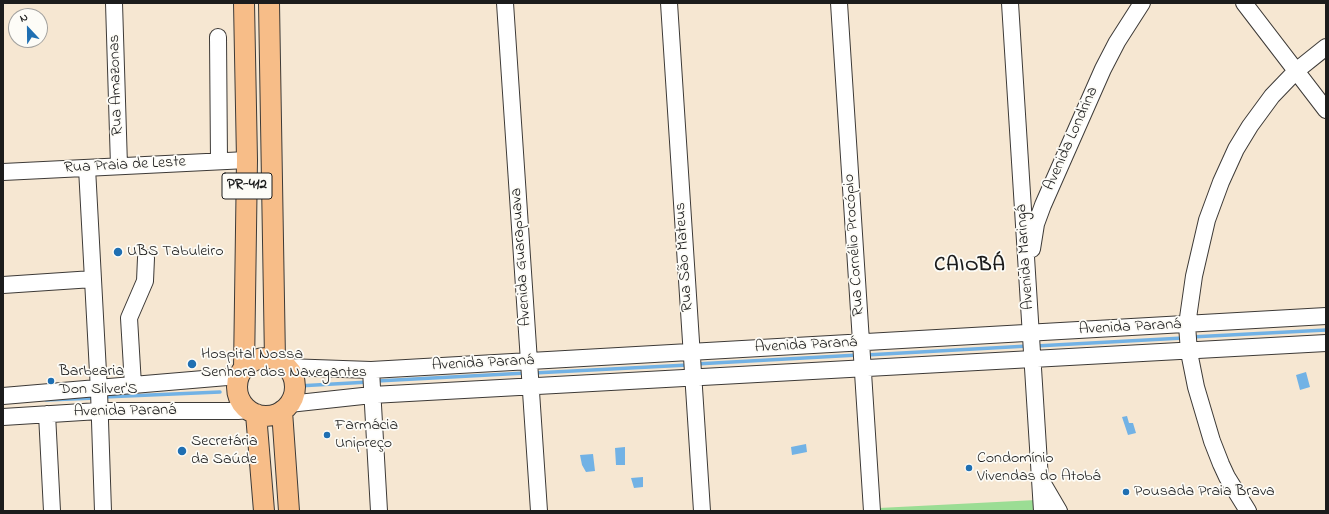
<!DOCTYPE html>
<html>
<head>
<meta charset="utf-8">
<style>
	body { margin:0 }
	#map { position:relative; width:1329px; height:514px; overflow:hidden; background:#f6e7d2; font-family:"Indie Flower",sans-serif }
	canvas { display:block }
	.frame { position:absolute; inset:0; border:4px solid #1c1c1c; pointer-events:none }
	.north { position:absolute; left:8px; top:8px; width:40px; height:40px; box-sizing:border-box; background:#fdfcf7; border:1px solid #a3a29f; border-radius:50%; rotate:338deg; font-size:11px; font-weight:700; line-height:16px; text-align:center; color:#1c1c1c }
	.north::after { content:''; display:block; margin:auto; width:14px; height:18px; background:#1f6fb2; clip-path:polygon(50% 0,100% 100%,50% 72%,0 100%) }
</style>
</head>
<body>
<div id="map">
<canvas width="1329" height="514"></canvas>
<div class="frame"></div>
<div class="north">N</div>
</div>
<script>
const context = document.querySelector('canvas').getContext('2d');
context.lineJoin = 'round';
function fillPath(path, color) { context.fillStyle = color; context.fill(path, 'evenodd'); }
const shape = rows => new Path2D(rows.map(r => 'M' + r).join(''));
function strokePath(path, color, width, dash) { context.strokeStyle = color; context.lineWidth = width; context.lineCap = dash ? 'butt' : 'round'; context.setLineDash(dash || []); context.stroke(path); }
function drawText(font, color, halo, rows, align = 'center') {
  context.font = font + ' "Indie Flower",sans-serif'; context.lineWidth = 3.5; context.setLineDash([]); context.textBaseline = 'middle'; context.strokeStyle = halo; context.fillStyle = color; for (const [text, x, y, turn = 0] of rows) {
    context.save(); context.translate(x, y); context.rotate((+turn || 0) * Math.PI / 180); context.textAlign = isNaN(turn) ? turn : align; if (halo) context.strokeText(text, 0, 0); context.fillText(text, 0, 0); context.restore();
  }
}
fillPath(shape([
	[1036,500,1037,511,880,511,879,508]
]), '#9bdd94');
fillPath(shape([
	[1306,372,1310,387,1300,390,1296,375],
	[1127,416,1129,423,1133,423,1136,433,1128,435,1122,417],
	[806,444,807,452,792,455,791,447],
	[625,447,625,465,616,465,615,448],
	[593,454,595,471,586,472,582,465,580,455],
	[643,477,643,487,634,488,631,478]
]), '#72b2e5');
strokePath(shape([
	[1191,337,1326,330],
	[1036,346,1183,338],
	[866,355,1028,346],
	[696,364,858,355],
	[534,373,688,365],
	[377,381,526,373],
	[298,386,369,382],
	[104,397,220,392],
	[46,400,96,398]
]), '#72b2e5', 3.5);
const minor = shape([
	[114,3,119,166],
	[505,3,539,511],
	[669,3,702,511],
	[839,3,872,511],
	[1010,3,1042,511],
	[1244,3,1326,110],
	[218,37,219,161],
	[87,168,99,391,103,511],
	[3,172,247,160],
	[1032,249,1036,224,1043,205,1103,69,1117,42,1142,3],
	[3,285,93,279],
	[286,367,371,370,1326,316],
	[371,370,379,511],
	[133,385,129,318,145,281,146,258],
	[3,396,239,376],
	[289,404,372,395,1326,343],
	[47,414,52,511],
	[3,417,99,411,238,411,248,410],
	[1042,482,1059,511],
	[1248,511,1227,477,1221,464,1212,441,1196,387,1189,352,1187,325,1194,276,1207,220,1221,182,1236,149,1250,126,1272,96,1296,71,1326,47]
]);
const major = shape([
	[269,3,275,360],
	'237 387a29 29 0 1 1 58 0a29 29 0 1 1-58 0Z',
	[244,369,247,160,244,3],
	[282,411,289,511],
	[256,414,264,511]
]);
strokePath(minor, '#3d3a37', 18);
strokePath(major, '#3d3a37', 22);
strokePath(minor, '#fff', 16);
strokePath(major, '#f7bd88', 20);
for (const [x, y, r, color] of [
	[118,252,5,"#1f6fb2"],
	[192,364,5,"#1f6fb2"],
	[51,381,4,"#1f6fb2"],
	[327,435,4,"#1f6fb2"],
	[182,451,5,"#1f6fb2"],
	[969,468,4,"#1f6fb2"],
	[1126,492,4,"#1f6fb2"]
]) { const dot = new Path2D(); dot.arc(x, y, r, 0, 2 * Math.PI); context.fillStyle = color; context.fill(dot); strokePath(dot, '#fdfcf7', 1.5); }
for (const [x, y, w] of [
	[247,186,50]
]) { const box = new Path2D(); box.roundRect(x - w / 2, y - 13, w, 26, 3); context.fillStyle = '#fdfcf7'; context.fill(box); strokePath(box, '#1c1c1c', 1); }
drawText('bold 15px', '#1c1c1c', null, [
	["PR-412",247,186]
]);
drawText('16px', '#1c1c1c', '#fdfcf7', [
	["Rua Amazonas",117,85,-92],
	["Avenida Londrina",1072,139,-66],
	["Rua Praia de Leste",125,166,-3],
	["Rua Cornélio Procópio",855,245,-94],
	["Avenida Guarapuava",522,257,-94],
	["Rua São Mateus",685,257,-94],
	["Avenida Maringá",1026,257,-94],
	["Avenida Paraná",1130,328,-3],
	["Avenida Paraná",806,346,-3],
	["Avenida Paraná",483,364,-3],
	["Avenida Paraná",125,412,-1]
]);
drawText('16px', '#1c1c1c', '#fdfcf7', [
	["UBS Tabuleiro",127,252],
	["Hospital Nossa",201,355],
	["Senhora dos Navegantes",201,373],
	["Barbearia",59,372],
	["Don Silver'S",59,390],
	["Farmácia",335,426],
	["Unipreço",335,444],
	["Secretária",191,442],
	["da Saúde",191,460],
	["Condomínio",977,459],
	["Vivendas do Atobá",977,477],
	["Pousada Praia Brava",1134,492]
], 'left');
context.letterSpacing = '1px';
drawText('bold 20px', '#1c1c1c', '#fdfcf7', [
	["CAIOBÁ",970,267]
]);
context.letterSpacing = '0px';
</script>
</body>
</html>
